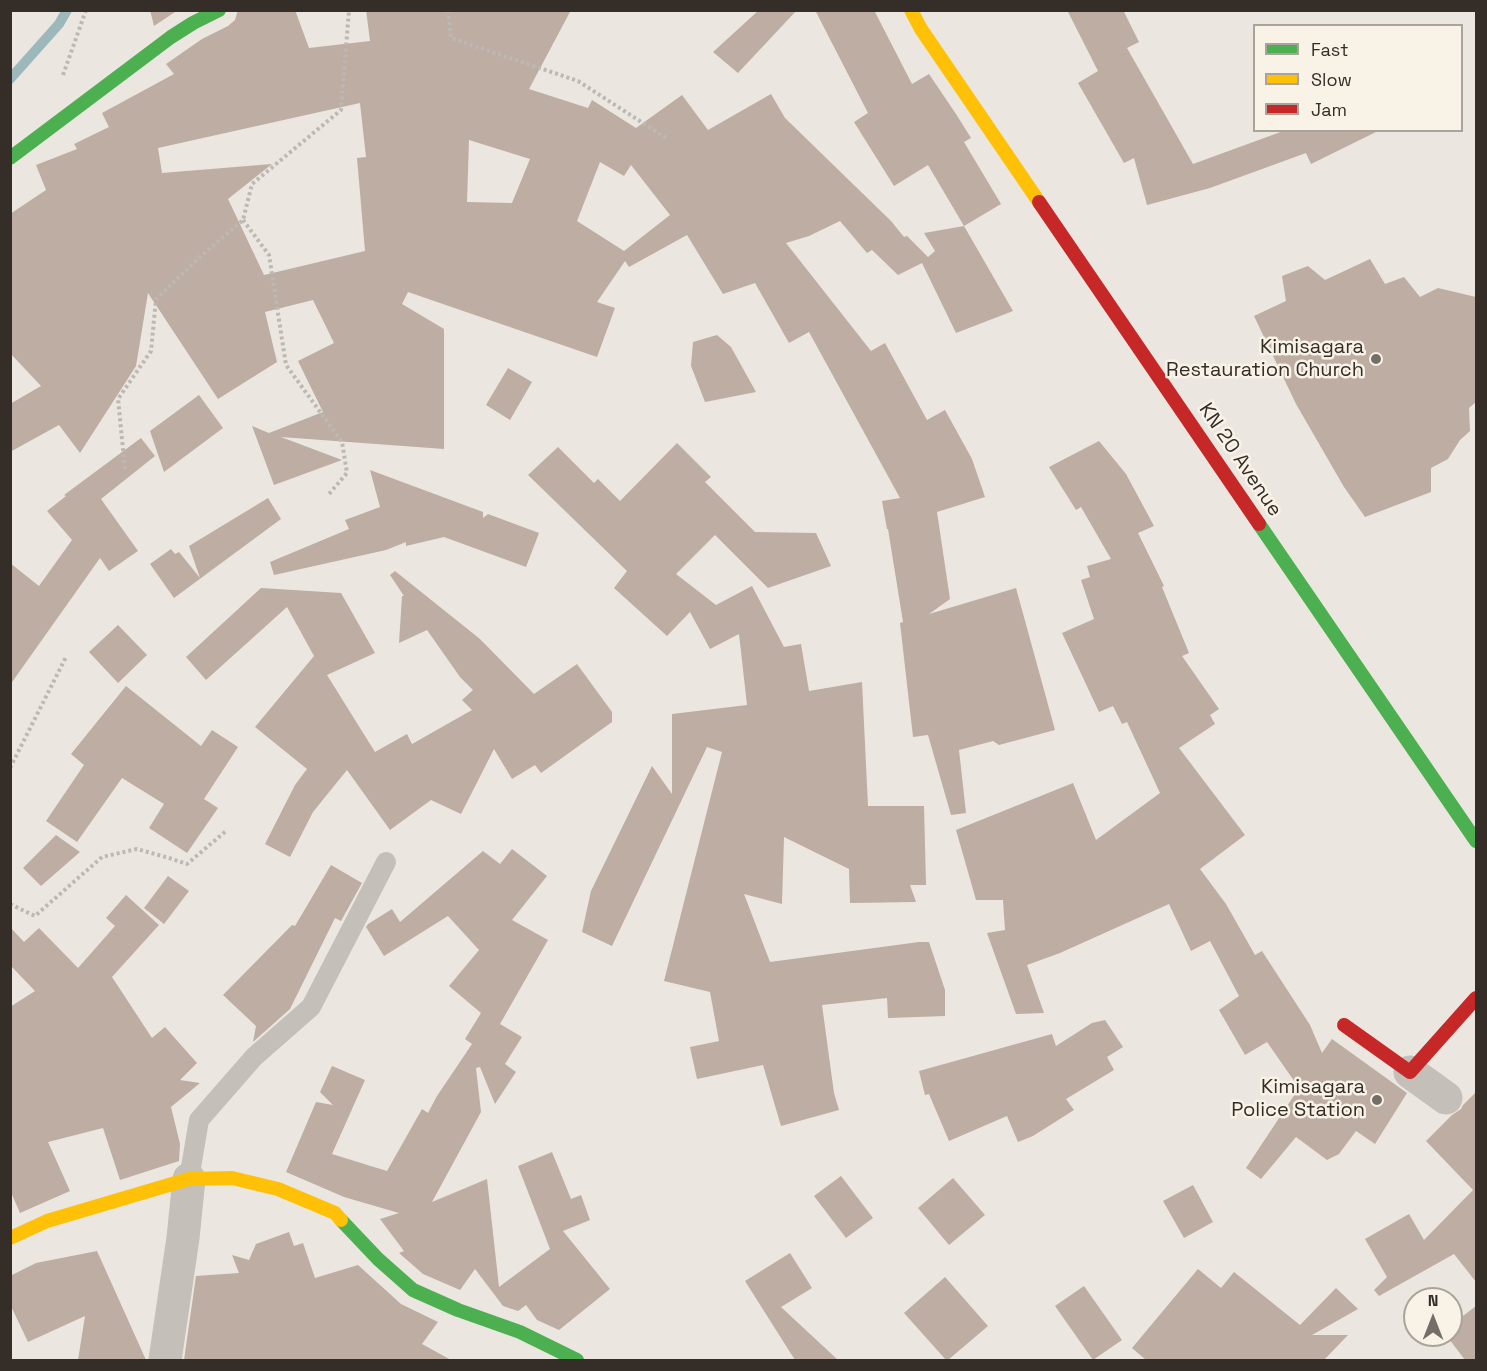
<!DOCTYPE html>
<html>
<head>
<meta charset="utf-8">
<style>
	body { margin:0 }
	#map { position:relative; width:1487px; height:1371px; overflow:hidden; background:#ebe7e0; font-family:"Space Grotesk",sans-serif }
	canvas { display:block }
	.frame { position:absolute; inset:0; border:12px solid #342d28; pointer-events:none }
	.legend { position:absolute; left:1253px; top:24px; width:210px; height:108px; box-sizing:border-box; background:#f8f2e7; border:2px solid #aaa39b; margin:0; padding:8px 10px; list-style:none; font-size:18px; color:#342d28 }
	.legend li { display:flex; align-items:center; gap:12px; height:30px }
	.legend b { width:30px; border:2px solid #aaa39b }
	.north { position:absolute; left:1403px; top:1287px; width:60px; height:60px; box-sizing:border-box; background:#f8f2e7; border:2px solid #aaa39b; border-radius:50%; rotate:0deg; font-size:16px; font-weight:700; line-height:24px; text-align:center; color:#342d28 }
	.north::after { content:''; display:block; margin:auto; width:21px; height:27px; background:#746e68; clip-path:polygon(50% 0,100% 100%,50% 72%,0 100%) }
</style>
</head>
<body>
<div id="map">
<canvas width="1487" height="1371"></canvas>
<div class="frame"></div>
<ul class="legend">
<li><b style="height:8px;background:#4caf50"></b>Fast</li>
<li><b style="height:8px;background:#ffc107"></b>Slow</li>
<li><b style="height:8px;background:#c62828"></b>Jam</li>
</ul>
<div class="north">N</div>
</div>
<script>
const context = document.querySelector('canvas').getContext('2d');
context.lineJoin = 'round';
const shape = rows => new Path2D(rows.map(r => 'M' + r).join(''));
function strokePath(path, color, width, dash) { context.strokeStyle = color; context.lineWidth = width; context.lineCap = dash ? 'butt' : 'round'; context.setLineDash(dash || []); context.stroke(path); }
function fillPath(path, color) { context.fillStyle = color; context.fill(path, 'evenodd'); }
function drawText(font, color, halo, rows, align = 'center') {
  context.font = font + ' "Space Grotesk",sans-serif'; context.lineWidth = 5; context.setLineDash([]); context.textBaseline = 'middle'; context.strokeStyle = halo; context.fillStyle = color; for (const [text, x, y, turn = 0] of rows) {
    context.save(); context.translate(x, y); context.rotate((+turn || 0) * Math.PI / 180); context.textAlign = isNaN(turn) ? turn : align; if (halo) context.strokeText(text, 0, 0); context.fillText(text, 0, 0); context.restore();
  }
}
strokePath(shape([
	[10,79,59,24,67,10]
]), '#9db8ba', 10);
fillPath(shape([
	[150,10,178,10,154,26],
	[238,10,295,10,309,48,370,41,366,10,571,10,529,89,588,108,592,100,636,128,682,95,708,130,771,94,785,118,891,221,904,237,907,236,928,257,935,251,924,233,964,226,1013,311,956,333,922,263,898,275,872,250,867,253,840,221,809,236,786,243,871,351,885,343,927,420,945,410,972,459,985,497,937,512,950,599,929,614,1016,588,1055,730,999,745,993,741,959,750,966,813,951,815,928,735,913,737,900,623,903,622,888,529,887,529,882,501,900,498,809,332,789,343,755,283,723,294,687,235,629,267,625,261,597,302,615,308,597,357,408,292,402,304,444,329,444,449,281,437,342,460,274,485,252,426,269,433,323,412,298,361,334,343,313,300,265,312,277,362,218,399,148,293,136,366,80,453,59,425,10,452,10,404,41,386,10,353,10,214,46,190,36,165,77,149,74,144,109,127,102,113,174,74,166,64,202,39,228,26,235,20],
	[360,103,366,157,357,158,365,251,264,275,228,199,272,164,162,173,158,148],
	[469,140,530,159,512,203,467,202],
	[600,162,624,176,631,165,670,215,624,251,577,221],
	[759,10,797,10,738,73,713,52],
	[815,10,874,10,912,84,929,74,956,114,971,138,964,142,1001,204,964,226,928,165,894,186,854,122,868,113],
	[1067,10,1123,10,1139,42,1127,48,1193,164,1286,130,1380,130,1311,164,1306,153,1210,188,1147,205,1134,158,1124,163,1078,83,1098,71],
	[1370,259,1385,284,1404,277,1420,297,1438,288,1476,297,1476,402,1469,408,1470,431,1460,440,1448,459,1431,468,1431,492,1365,517,1344,487,1296,404,1254,316,1286,301,1282,276,1308,266,1325,280],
	[717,335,731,347,756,392,705,402,691,366,693,342],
	[508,368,532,382,510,420,486,405],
	[199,395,223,428,164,472,150,431],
	[141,438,155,456,101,499,138,551,109,571,100,558,10,685,10,563,39,586,72,540,47,511,66,496,64,495],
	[1099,441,1126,474,1154,526,1138,533,1164,586,1162,587,1189,653,1182,656,1219,709,1210,715,1215,724,1179,748,1245,835,1200,869,1226,904,1255,955,1262,951,1310,1025,1322,1053,1332,1039,1407,1093,1375,1144,1356,1131,1339,1154,1327,1160,1296,1137,1261,1179,1246,1168,1299,1088,1267,1042,1245,1055,1219,1010,1239,996,1210,941,1191,951,1169,904,1060,953,1027,965,1044,1013,1016,1014,987,933,1005,930,1003,900,976,900,956,830,1073,783,1096,840,1160,793,1127,722,1122,724,1113,706,1099,712,1062,633,1094,619,1081,580,1090,577,1087,566,1111,559,1081,507,1076,510,1049,467],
	[677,443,711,477,705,482,755,532,816,533,831,566,768,588,715,535,676,574,716,605,752,586,784,647,801,644,809,691,862,682,868,806,924,806,926,885,910,885,916,902,850,903,849,869,784,837,782,904,744,894,770,962,919,942,929,942,945,990,945,1016,888,1018,887,998,822,1005,834,1093,839,1110,781,1126,763,1065,697,1079,690,1047,719,1041,710,992,664,981,722,752,707,747,612,946,582,932,591,891,652,766,672,794,672,714,747,705,739,634,710,649,690,612,667,636,614,588,627,571,528,475,558,447,594,483,598,479,620,501],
	[370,470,483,512,483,518,488,514,539,533,526,567,444,537,406,546,406,542,386,550,274,575,270,562,349,529,345,520,380,507],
	[268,498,281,519,174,598,150,564,171,549,175,554,179,552,200,578,189,546],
	[395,571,480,639,534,694,577,664,612,712,612,722,541,773,535,765,512,779,494,749,461,814,431,800,390,830,347,770,313,812,290,857,265,844,295,785,307,769,255,727,314,656,287,607,206,680,186,657,261,588,341,593,375,653,327,675,375,752,407,734,412,744,472,710,462,700,473,690,460,677,427,630,399,643,402,596,404,596,390,575],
	[118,625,147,655,118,683,89,652],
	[126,686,201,746,212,730,238,747,204,799,218,808,187,853,149,828,164,804,122,778,77,842,46,821,84,765,71,754],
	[56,835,80,852,41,886,23,868],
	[512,849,547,876,512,920,548,940,500,1024,522,1037,505,1064,516,1072,495,1104,480,1067,476,1068,481,1112,432,1202,487,1179,499,1287,550,1249,518,1166,552,1152,571,1199,581,1195,590,1220,563,1231,610,1289,559,1330,537,1320,526,1305,518,1311,503,1306,475,1269,460,1290,423,1274,399,1253,404,1251,380,1219,399,1213,344,1197,286,1172,316,1102,333,1105,320,1092,332,1066,365,1080,332,1154,387,1171,422,1109,428,1113,437,1096,472,1044,465,1039,481,1013,449,986,479,950,448,916,384,956,366,927,368,924,392,909,400,922,483,851,500,864],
	[331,865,362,883,341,921,335,918,290,1009,253,1042,256,1026,223,995,292,925,295,926],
	[168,876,189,891,164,924,144,908],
	[126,895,159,925,112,977,152,1038,165,1027,197,1063,180,1080,200,1083,171,1107,180,1144,179,1161,120,1180,103,1128,48,1142,70,1191,20,1213,10,1190,10,1007,35,991,10,965,10,927,24,942,39,928,78,968,115,926,106,918],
	[1105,1020,1123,1047,1107,1057,1114,1070,1066,1099,1074,1110,1033,1136,1018,1142,1007,1116,949,1141,929,1094,925,1095,919,1071,1052,1034,1056,1046,1092,1023],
	[1476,1092,1476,1282,1454,1254,1379,1296,1374,1290,1387,1277,1365,1239,1409,1214,1424,1240,1473,1190,1426,1141,1452,1115,1461,1109,1463,1105],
	[841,1176,873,1218,846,1238,814,1196],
	[953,1178,985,1215,949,1245,918,1208],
	[1193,1185,1213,1222,1184,1238,1163,1201],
	[289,1232,294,1246,303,1243,315,1278,358,1265,401,1304,438,1322,422,1344,451,1360,184,1360,196,1276,239,1273,232,1255,249,1260,256,1244],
	[97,1251,146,1360,78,1360,85,1316,28,1342,10,1304,10,1276,36,1263],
	[790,1253,812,1288,781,1307,838,1360,795,1360,745,1281],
	[1198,1269,1221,1288,1234,1272,1300,1325,1336,1288,1358,1309,1312,1335,1348,1335,1324,1360,1146,1360,1132,1348],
	[945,1277,988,1326,948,1360,946,1360,904,1313],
	[1084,1286,1122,1340,1093,1360,1055,1306],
	[1476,1306,1476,1360,1465,1360,1446,1335,1451,1335,1451,1325]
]), '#bdada2');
strokePath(shape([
	[448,10,451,38,578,81,666,138],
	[63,75,86,10],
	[243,220,269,255,286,365,342,442,347,473,329,494],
	[125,469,118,399,151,351,156,299,201,256,243,220,252,184,341,110,349,10],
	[10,768,66,657],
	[10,904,35,916,102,857,137,849,169,858,187,864,226,831]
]), '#bdb8b2', 4, [3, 3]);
strokePath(shape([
	[189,1179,199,1120,254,1057,311,1007,386,862]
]), '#c4bfb9', 20);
strokePath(shape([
	[1410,1072,1446,1098],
	[165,1360,183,1238,189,1179]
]), '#c4bfb9', 33);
strokePath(shape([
	[10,158,171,37,193,23,219,10],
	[1259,524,1476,841],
	[341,1220,378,1259,413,1290,458,1310,520,1332,577,1360]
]), '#4caf50', 14);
strokePath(shape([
	[911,10,921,29,1039,202],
	[10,1238,47,1221,189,1179,232,1178,278,1189,335,1213,341,1220]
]), '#ffc107', 14);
strokePath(shape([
	[1039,202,1259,524],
	[1344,1025,1410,1072,1476,998]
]), '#c62828', 14);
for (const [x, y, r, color] of [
	[1376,359,6,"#746e68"],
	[1377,1100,6,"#746e68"]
]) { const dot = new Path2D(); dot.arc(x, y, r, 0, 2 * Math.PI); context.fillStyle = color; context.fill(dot); strokePath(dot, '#f8f2e7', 2); }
drawText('20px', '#342d28', '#f8f2e7', [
	["Kimisagara",1364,348],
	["Restauration Church",1364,371],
	["Kimisagara",1365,1088],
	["Police Station",1365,1111]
], 'right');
drawText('20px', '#342d28', '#f8f2e7', [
	["KN 20 Avenue",1240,460,56]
]);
</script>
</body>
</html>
